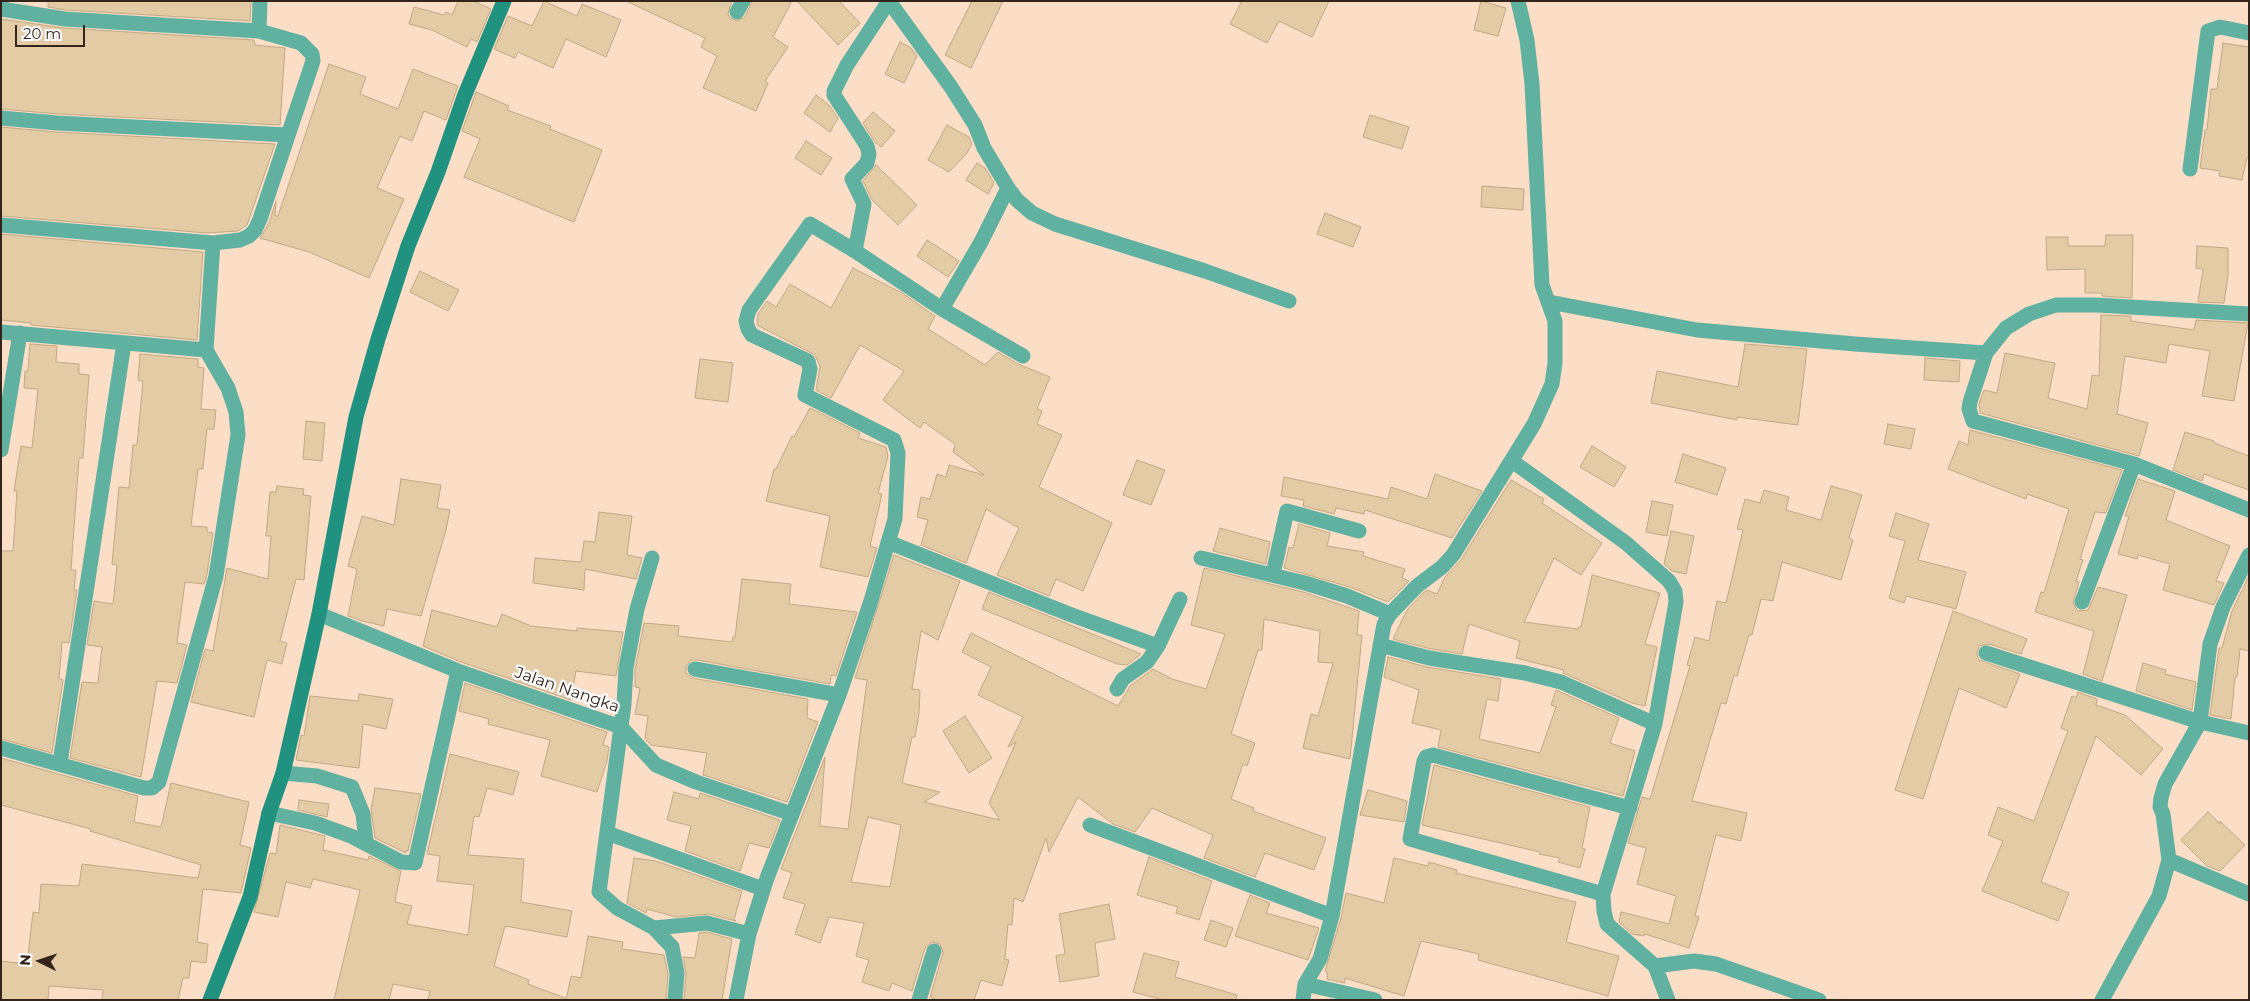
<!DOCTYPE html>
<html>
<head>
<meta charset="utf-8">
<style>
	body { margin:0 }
	#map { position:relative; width:2250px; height:1001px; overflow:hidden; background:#fcdec7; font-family:Montserrat,sans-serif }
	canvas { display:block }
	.frame { position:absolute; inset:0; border:2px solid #33251b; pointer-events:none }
	.north { position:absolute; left:15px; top:936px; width:50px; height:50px; -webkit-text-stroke:4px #fff; paint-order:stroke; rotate:274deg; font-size:14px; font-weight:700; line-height:20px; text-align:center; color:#33251b }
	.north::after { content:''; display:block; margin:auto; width:18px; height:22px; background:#33251b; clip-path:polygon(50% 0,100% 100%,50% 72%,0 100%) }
	.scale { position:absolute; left:15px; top:25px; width:70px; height:22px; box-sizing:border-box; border:2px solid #33251b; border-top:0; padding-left:6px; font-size:15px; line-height:18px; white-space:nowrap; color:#33251b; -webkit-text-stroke:4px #fff; paint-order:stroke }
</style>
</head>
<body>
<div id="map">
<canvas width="2250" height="1001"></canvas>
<div class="frame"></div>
<div class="north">N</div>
<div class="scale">20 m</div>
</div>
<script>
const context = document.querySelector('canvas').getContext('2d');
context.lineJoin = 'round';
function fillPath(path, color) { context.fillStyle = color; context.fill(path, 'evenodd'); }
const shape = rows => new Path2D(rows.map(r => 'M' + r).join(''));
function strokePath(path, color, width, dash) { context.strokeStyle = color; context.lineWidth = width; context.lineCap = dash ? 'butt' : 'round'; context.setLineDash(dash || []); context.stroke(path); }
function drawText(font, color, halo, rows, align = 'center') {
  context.font = font + ' Montserrat,sans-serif'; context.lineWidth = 4.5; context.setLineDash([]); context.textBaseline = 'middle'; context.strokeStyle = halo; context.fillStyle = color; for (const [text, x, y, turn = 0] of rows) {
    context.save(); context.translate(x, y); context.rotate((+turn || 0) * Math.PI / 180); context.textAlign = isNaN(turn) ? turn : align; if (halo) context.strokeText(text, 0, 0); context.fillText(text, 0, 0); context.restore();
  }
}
const building = shape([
	[48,1,251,1,250,21,66,10,48,7,48,1],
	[458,1,473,1,491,9,477,42,471,39,467,47,432,30,409,24,414,7,444,15,446,12,452,15,458,1],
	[544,1,577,16,582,4,621,20,606,57,566,39,553,68,518,52,515,58,494,49,508,16,532,26,544,1],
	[626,1,732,1,728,13,729,17,737,21,745,17,752,1,792,1,773,37,788,47,765,81,768,83,756,111,703,88,717,56,701,47,705,38,626,1],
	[797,1,839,1,860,23,838,45,797,1],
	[972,1,1003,1,971,68,945,55,972,1],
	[1238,1,1329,1,1312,37,1279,21,1267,43,1230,24,1241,3,1238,1],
	[1481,1,1506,8,1498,36,1474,30,1481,1],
	[1,19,64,28,254,40,255,45,285,48,280,125,58,114,1,109,1,19],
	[900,42,911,48,917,56,904,83,885,74,900,42],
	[2223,43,2249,47,2249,158,2247,158,2242,180,2219,176,2220,171,2200,168,2205,130,2207,130,2211,89,2217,89,2223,43],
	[329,64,366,77,360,94,398,109,413,69,458,86,446,120,424,111,412,141,400,136,377,188,404,199,369,278,309,252,260,238,269,223,276,201,275,216,278,216,329,64],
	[476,92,509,106,507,110,551,126,550,129,602,150,574,222,464,177,480,139,462,131,476,92],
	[816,95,829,105,838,118,830,132,804,113,816,95],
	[873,112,895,131,881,147,875,142,863,123,873,112],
	[1370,115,1409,127,1402,149,1363,137,1370,115],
	[947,125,969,137,972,144,967,153,949,172,928,160,947,125],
	[1,127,56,132,275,144,247,225,238,231,207,233,1,216,1,127],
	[806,141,832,158,821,175,795,158,806,141],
	[977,163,985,168,994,183,988,194,966,180,977,163],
	[876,165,917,205,898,225,872,200,863,181,876,165],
	[1482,186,1524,189,1523,210,1481,207,1482,186],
	[1325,213,1361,227,1353,247,1317,234,1325,213],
	[1,234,203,252,197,340,31,325,31,323,1,320,1,234],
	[2106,235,2133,235,2132,298,2102,296,2102,293,2085,293,2085,269,2047,270,2046,237,2068,237,2068,246,2105,246,2106,235],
	[927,240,959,261,948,277,917,256,927,240],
	[2197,246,2228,248,2228,276,2224,303,2198,302,2203,269,2196,268,2197,246],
	[853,268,902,293,935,316,928,329,985,365,998,352,1018,364,1050,377,1037,409,1042,411,1037,424,1062,435,1039,487,1112,523,1083,591,1056,579,1049,596,997,575,1019,528,986,509,966,563,921,545,928,520,917,517,921,497,930,499,937,474,946,477,949,465,984,475,953,452,955,444,924,422,920,428,883,400,904,371,860,345,831,398,816,390,820,366,815,355,757,325,758,314,767,301,776,307,790,284,831,308,853,268],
	[420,271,459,290,448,311,410,292,420,271],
	[2101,315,2131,316,2131,321,2194,330,2196,320,2248,323,2234,401,2202,396,2210,351,2169,344,2166,363,2125,356,2117,414,2148,423,2139,456,1980,413,1979,404,1984,390,1997,393,2005,353,2055,363,2048,398,2087,409,2092,375,2099,376,2101,315],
	[30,344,57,346,56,362,79,364,79,374,89,375,83,458,79,458,71,570,76,570,74,590,77,590,69,643,62,642,59,679,63,680,52,753,1,739,1,551,13,551,17,491,14,491,21,446,32,448,38,389,24,388,25,371,28,371,30,344],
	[1745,344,1807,349,1798,425,1737,417,1737,420,1651,403,1657,371,1738,387,1745,344],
	[140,354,198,359,198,367,204,368,201,409,216,410,214,429,207,429,203,469,198,469,191,526,207,527,207,532,213,533,207,574,204,584,185,582,177,643,187,645,177,683,157,681,141,777,70,758,82,682,98,683,102,647,87,645,94,601,113,604,117,565,112,564,119,487,129,488,133,445,137,445,143,381,138,380,140,354],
	[1925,358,1960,361,1959,382,1924,380,1925,358],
	[700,359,733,363,728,402,695,398,700,359],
	[810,408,860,433,858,438,886,447,888,456,878,493,882,494,870,546,877,548,868,577,820,567,830,516,766,501,774,469,776,469,792,436,794,437,810,408],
	[306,421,325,423,322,461,303,459,306,421],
	[1888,424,1915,429,1911,449,1884,444,1888,424],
	[1970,430,2122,470,2106,513,2095,512,2080,559,2083,560,2076,581,2079,582,2073,603,2078,611,2088,610,2098,587,2127,595,2102,681,2083,674,2094,631,2035,612,2041,592,2044,593,2069,509,2027,494,2026,499,1948,469,1959,441,1968,445,1970,430],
	[2185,432,2214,441,2214,443,2249,456,2249,490,2204,474,2202,481,2173,470,2185,432],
	[1592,446,1626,467,1614,487,1580,467,1592,446],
	[1683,454,1726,468,1717,495,1675,482,1683,454],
	[1137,460,1165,470,1151,505,1123,495,1137,460],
	[1435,474,1482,491,1452,538,1365,510,1364,514,1336,508,1334,514,1303,506,1304,500,1281,496,1284,477,1388,499,1391,487,1427,499,1435,474],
	[401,479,441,485,437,508,450,510,446,530,421,616,387,609,384,626,362,621,348,616,357,569,348,566,362,516,394,525,401,479],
	[2138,479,2175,491,2166,520,2230,546,2216,581,2224,583,2214,605,2163,590,2170,564,2138,555,2137,559,2118,554,2129,516,2125,516,2138,479],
	[1511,480,1544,499,1542,503,1602,543,1581,575,1554,558,1524,622,1578,629,1579,627,1581,627,1592,575,1660,593,1645,644,1657,647,1645,706,1632,703,1563,673,1564,670,1516,658,1520,641,1469,624,1462,654,1431,649,1393,639,1407,610,1423,593,1427,590,1437,594,1445,577,1461,560,1511,480],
	[277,486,304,489,303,495,311,496,304,580,296,579,280,641,287,643,282,664,267,660,254,717,191,702,205,649,213,651,227,568,268,579,271,536,266,536,270,492,276,492,277,486],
	[1831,486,1862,495,1849,538,1853,540,1841,580,1782,562,1773,601,1761,599,1752,635,1749,635,1737,676,1734,675,1726,704,1721,703,1692,801,1747,813,1741,841,1716,835,1695,916,1699,917,1689,948,1645,934,1644,936,1632,934,1619,922,1621,912,1669,924,1676,896,1637,884,1646,848,1628,843,1642,797,1650,799,1690,666,1687,665,1695,637,1709,641,1717,601,1726,603,1743,530,1737,529,1745,499,1760,503,1764,490,1789,497,1786,510,1821,520,1831,486],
	[1652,501,1673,505,1667,536,1646,532,1652,501],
	[599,512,632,516,627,555,642,558,636,579,585,569,584,590,533,583,535,558,581,562,584,541,595,542,599,512],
	[1896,513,1929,524,1918,560,1966,572,1956,609,1906,596,1904,603,1889,598,1905,541,1889,536,1896,513],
	[1299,524,1330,533,1327,546,1364,552,1363,556,1405,569,1402,578,1409,581,1388,602,1350,587,1284,568,1289,547,1293,548,1299,524],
	[1220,528,1270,542,1266,564,1213,551,1220,528],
	[1671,531,1694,536,1686,574,1672,571,1664,564,1671,531],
	[894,555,960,581,938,640,921,631,912,689,920,690,919,714,915,737,912,737,902,783,940,792,924,802,1000,820,989,803,1016,742,1008,747,1023,717,978,695,991,667,962,652,971,633,1118,706,1130,686,1153,669,1172,679,1206,689,1225,634,1191,625,1204,568,1303,592,1359,611,1357,635,1362,635,1350,759,1303,748,1311,714,1318,716,1333,663,1318,662,1320,631,1264,619,1262,650,1258,650,1231,734,1255,743,1247,766,1243,764,1231,799,1254,808,1253,811,1326,838,1314,870,1265,853,1255,877,1204,858,1213,835,1152,808,1135,832,1113,824,1078,797,1049,852,1046,838,1023,902,1014,898,1012,925,1008,924,1005,959,1009,960,1002,986,981,980,974,1000,936,1000,930,997,943,953,940,944,932,942,925,948,912,991,892,983,889,991,862,982,869,960,856,956,864,923,829,917,820,943,795,934,805,904,783,898,792,873,781,869,825,757,820,826,848,829,867,680,855,678,894,555],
	[868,817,901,825,890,887,851,882,868,817],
	[2249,576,2249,651,2240,649,2237,677,2235,677,2231,719,2210,715,2219,648,2222,648,2232,611,2249,576],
	[742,579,791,584,789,604,857,612,836,676,831,675,830,684,697,660,691,660,686,667,686,673,693,678,808,699,807,718,818,722,787,802,703,775,707,753,651,745,645,739,648,716,635,714,640,688,635,687,635,669,644,623,679,626,678,636,732,642,733,637,735,637,742,579],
	[989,592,1068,624,1141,654,1127,665,1117,664,982,609,989,592],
	[432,610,497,627,502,614,531,626,577,631,577,628,623,632,616,676,576,671,571,700,461,662,423,646,432,610],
	[1953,611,2027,639,2021,654,1989,644,1979,646,1977,654,1979,660,2020,674,2006,708,1959,688,1923,799,1895,790,1953,611],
	[1388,657,1427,667,1501,679,1498,701,1487,699,1479,739,1540,753,1556,707,1551,705,1556,690,1619,718,1610,743,1635,751,1623,796,1438,747,1441,730,1412,723,1419,690,1384,677,1388,657],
	[2143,663,2166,670,2165,674,2196,682,2192,710,2136,691,2143,663],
	[465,683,607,732,603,745,609,747,607,761,597,792,541,776,550,740,488,724,489,719,459,711,465,683],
	[2078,692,2097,699,2096,705,2125,715,2163,749,2141,775,2096,736,2041,882,2069,893,2058,921,1982,891,2003,841,1988,835,1998,807,2034,821,2068,731,2061,728,2072,696,2076,698,2078,692],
	[359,694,393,699,386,729,363,724,359,768,296,760,301,735,304,736,310,696,358,701,359,694],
	[965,716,992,758,969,773,943,731,965,716],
	[450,754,519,772,513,795,487,788,479,817,474,816,468,855,524,859,521,902,572,911,567,937,505,926,494,966,529,980,528,984,565,998,565,1000,428,1000,430,991,393,984,389,1000,334,1000,360,890,313,879,310,888,286,882,278,917,254,912,270,853,276,854,280,825,325,836,323,850,368,860,369,856,401,871,395,902,412,906,407,924,468,935,474,885,437,881,440,856,427,854,450,754],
	[1,758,138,796,134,822,161,827,171,783,249,802,240,845,251,848,241,893,203,889,197,942,208,944,206,963,191,961,189,978,183,978,178,1000,102,1000,103,990,49,986,48,1000,1,1000,1,961,27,964,33,912,39,913,41,884,79,886,82,864,198,878,201,865,90,831,91,829,1,805,1,758],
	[1434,765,1590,807,1582,848,1585,849,1580,868,1558,862,1560,858,1539,854,1540,852,1422,825,1434,765],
	[375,788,421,794,408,851,406,850,406,853,375,838,371,810,375,788],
	[1368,790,1407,801,1404,822,1360,815,1368,790],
	[674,792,699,799,700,793,780,820,769,848,749,843,740,871,685,851,691,826,667,820,674,792],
	[299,800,329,804,327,817,298,810,299,800],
	[2208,812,2220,824,2220,821,2245,845,2220,871,2207,866,2181,840,2208,812],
	[1149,857,1212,881,1199,920,1176,913,1178,907,1137,895,1149,857],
	[634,858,656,861,742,891,734,920,736,921,709,914,676,917,647,909,646,913,627,903,634,858],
	[1394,858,1428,866,1429,862,1457,870,1456,873,1576,902,1566,942,1619,956,1608,996,1478,960,1479,954,1421,941,1404,996,1345,978,1345,983,1327,979,1327,972,1325,971,1341,918,1346,893,1384,903,1394,858],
	[1250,895,1270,903,1266,913,1319,928,1308,960,1235,936,1250,895],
	[1109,904,1115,939,1095,943,1099,976,1060,982,1056,956,1065,954,1059,914,1109,904],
	[1211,920,1233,928,1226,947,1204,940,1211,920],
	[706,932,732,939,722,1000,684,1000,686,973,683,957,695,958,699,933,706,932],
	[588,936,623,942,622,949,664,955,668,974,666,1000,566,1000,571,976,581,978,588,936],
	[1144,953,1179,962,1175,977,1237,995,1236,1000,1163,1000,1133,992,1144,953]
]);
fillPath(building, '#e3cba6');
strokePath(building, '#bfa884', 1);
strokePath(shape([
	[889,1,951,87,975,125,984,148,1008,188,1017,200,1032,213,1055,224,1205,271,1289,301],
	[1,9,65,19,259,31,301,43,312,54,313,61,260,219,255,230,249,236,240,240,213,243,1,225],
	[737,12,743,1],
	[259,31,260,1],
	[1,118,57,123,288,135],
	[2190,169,2208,31,2220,27,2249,33],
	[855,251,942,309,1023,356],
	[1549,302,1697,330,1855,344,1986,353],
	[942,309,981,242,1008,188],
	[1,332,206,350],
	[1,450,20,333],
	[1512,461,1626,543,1669,581,1675,591,1676,602,1655,724,1603,894,1604,911,1607,924,1655,966,1668,1000],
	[2134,464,2249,510],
	[888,542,1069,614,1158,646,1180,599],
	[652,558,637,609,626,668,624,704,599,892,617,908,654,928,672,947,677,973,675,1000],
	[1201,558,1305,583,1347,596,1390,614],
	[1273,574,1287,511,1359,531],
	[2082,602,2134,464,1973,421,1969,409,1970,402,1986,353,2006,328,2029,314,2056,305,2097,305,2249,314],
	[319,614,458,671,621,727,656,765,696,782,792,814],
	[1380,645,1429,658,1525,673,1561,682,1655,724],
	[1986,653,2200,722,2249,733],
	[695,669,839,695],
	[1117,689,1123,679,1147,662,1158,646],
	[1,748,144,788,152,788,159,782,216,576,238,435,236,412,228,388,206,350,213,243],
	[60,763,124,343],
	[283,773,317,776,352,787,363,814,366,842],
	[269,813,315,823,351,836,401,862,415,863,458,671],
	[1090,825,1332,916],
	[607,833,763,889],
	[2169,860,2249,894],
	[1603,894,1410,839,1424,761,1426,757,1433,755,1630,808],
	[654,928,707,923,749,934],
	[1655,966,1694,961,1716,964,1819,1000],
	[1305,984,1375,1000],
	[736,1000,749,934,767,878,839,695,870,604,895,519,898,453,894,440,805,395,810,369,808,361,752,335,748,329,746,321,749,310,810,224,855,251,864,204,852,179,867,163,869,154,867,146,834,95,834,91,847,65,889,1],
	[919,1000,934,951],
	[1303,1000,1305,984,1320,959,1332,916,1384,624,1390,614,1417,586,1442,567,1453,555,1534,424,1552,384,1555,363,1555,321,1542,285,1532,84,1527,40,1518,1],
	[2102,1000,2159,896,2169,860,2163,814,2160,807,2161,798,2165,784,2200,722,2210,644,2223,607,2249,555]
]), '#61b1a1', 15);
strokePath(shape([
	[210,1000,250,897,269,813,283,773,319,614,356,417,378,339,408,246,438,172,464,97,504,1]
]), '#229280', 15);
drawText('16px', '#33251b', '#fff', [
	["Jalan Nangka",567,690,19]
]);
</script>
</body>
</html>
